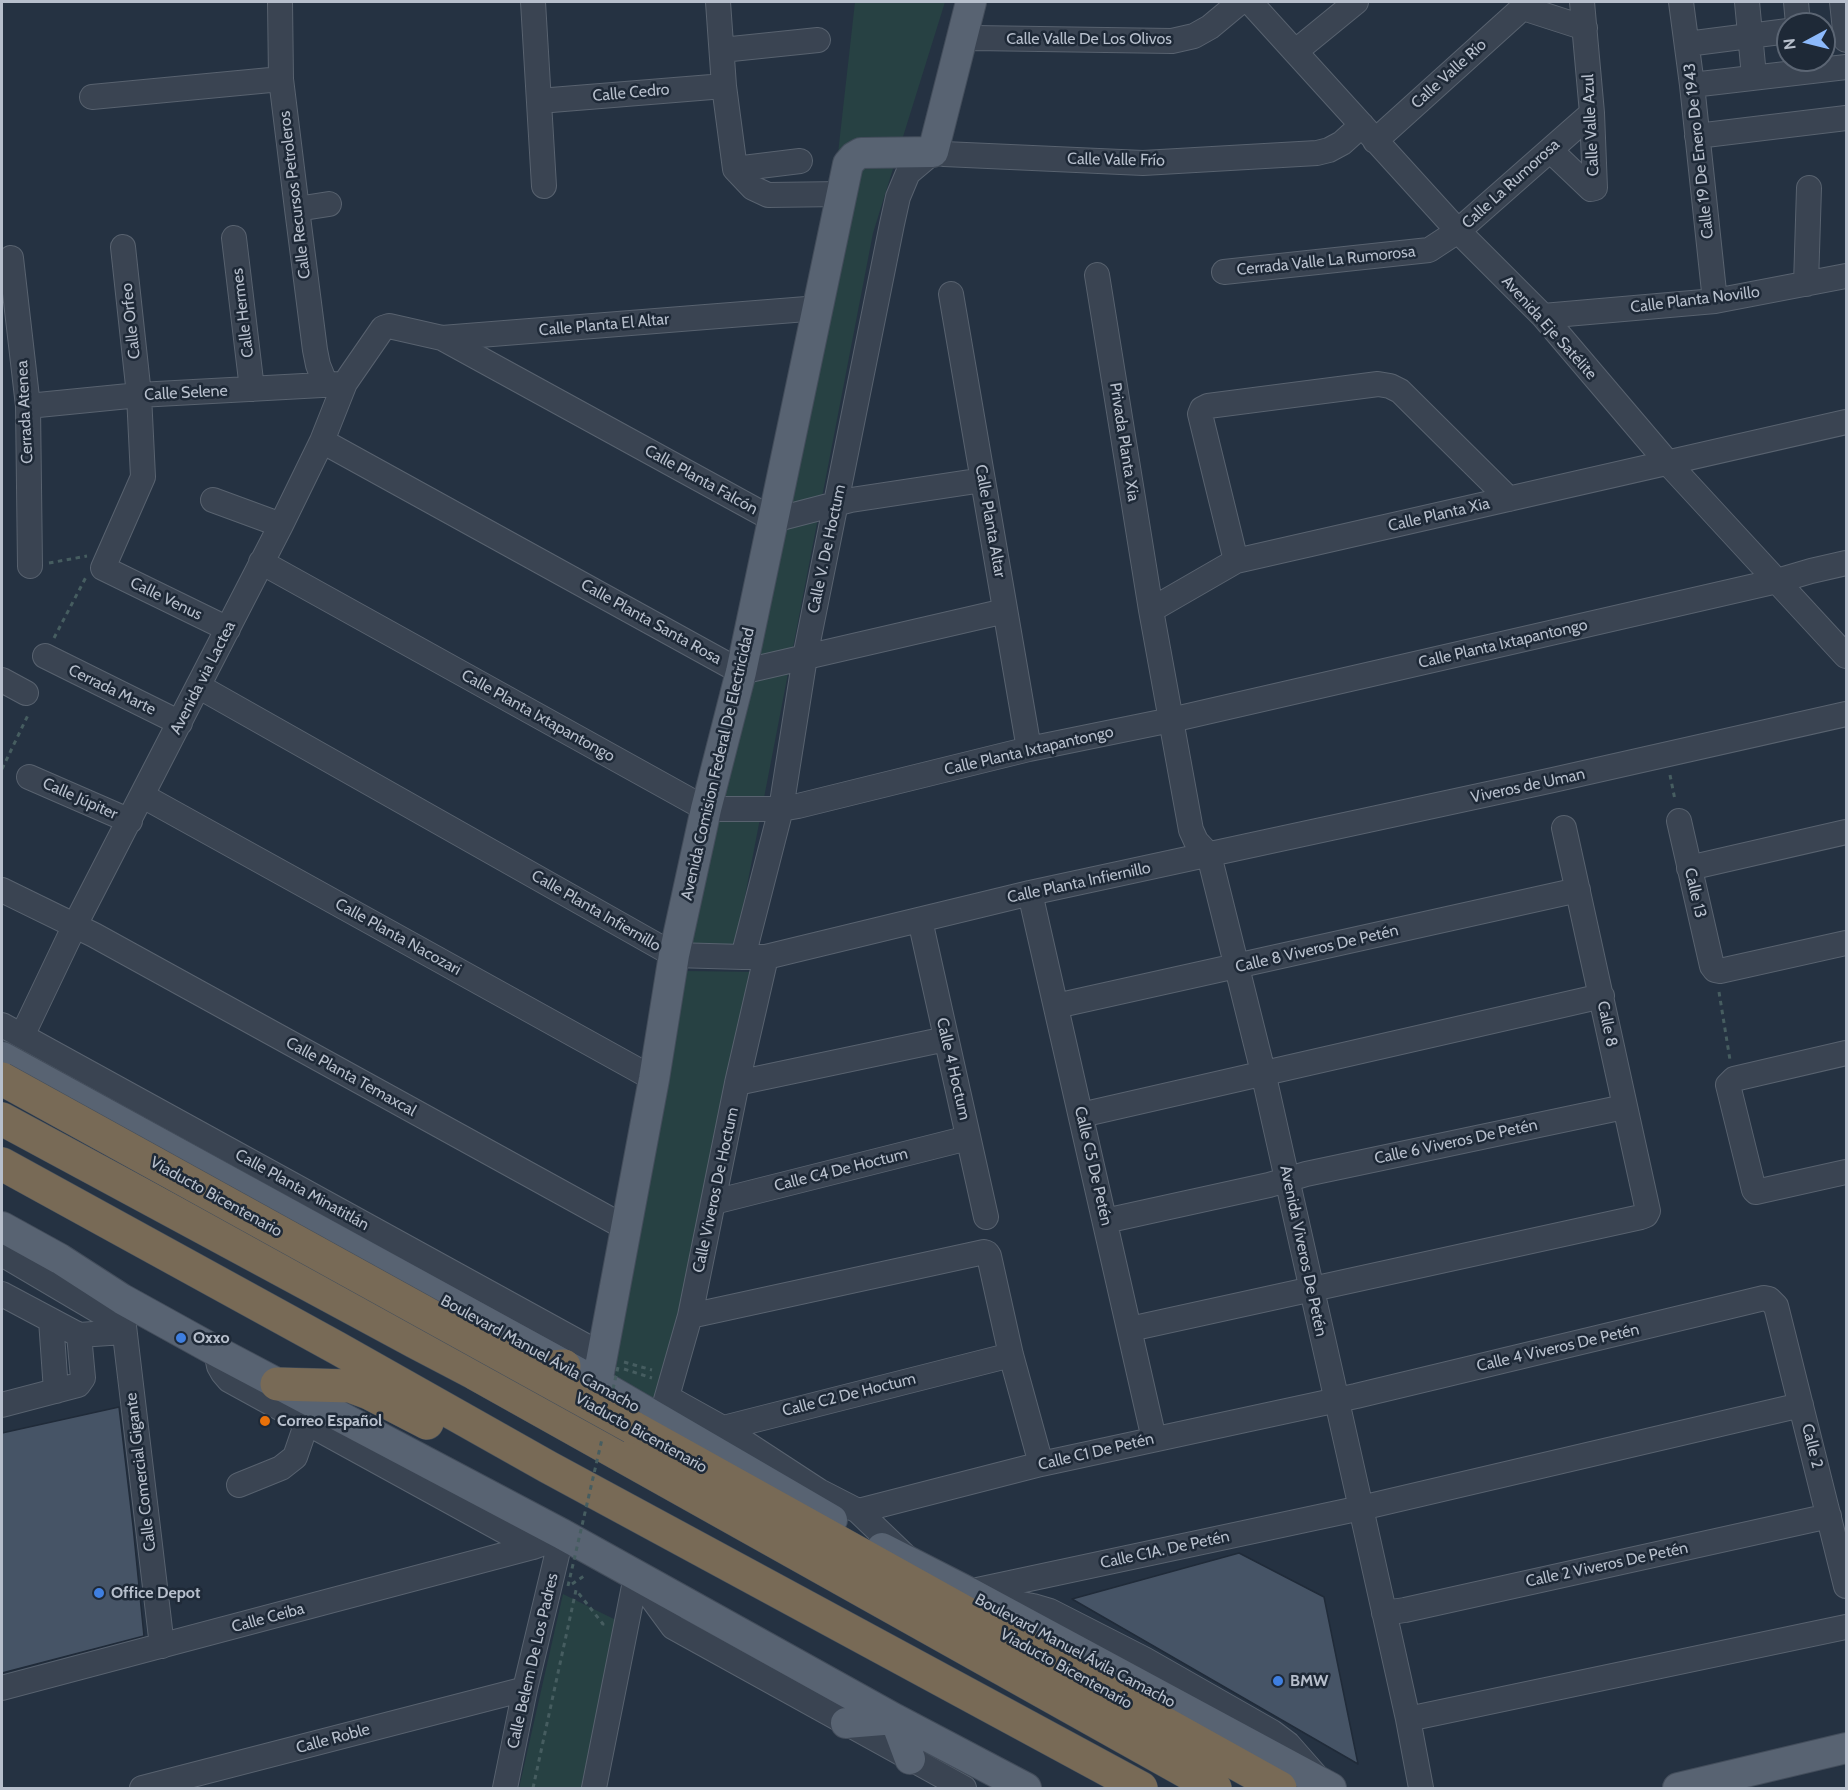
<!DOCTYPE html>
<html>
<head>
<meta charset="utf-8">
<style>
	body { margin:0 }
	#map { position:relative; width:1848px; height:1790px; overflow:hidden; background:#253242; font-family:Cabin,sans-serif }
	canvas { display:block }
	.frame { position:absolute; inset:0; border:3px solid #b7bfcc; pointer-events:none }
	.north { position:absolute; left:1776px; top:12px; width:60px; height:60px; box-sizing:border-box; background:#1e2937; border:2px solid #5b6573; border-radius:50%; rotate:263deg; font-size:16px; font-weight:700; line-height:24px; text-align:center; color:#b7bfcc }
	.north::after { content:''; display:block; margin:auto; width:21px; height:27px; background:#8cb9fb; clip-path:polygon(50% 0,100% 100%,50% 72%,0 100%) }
</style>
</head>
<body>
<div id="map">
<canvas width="1848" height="1790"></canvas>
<div class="frame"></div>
<div class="north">N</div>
</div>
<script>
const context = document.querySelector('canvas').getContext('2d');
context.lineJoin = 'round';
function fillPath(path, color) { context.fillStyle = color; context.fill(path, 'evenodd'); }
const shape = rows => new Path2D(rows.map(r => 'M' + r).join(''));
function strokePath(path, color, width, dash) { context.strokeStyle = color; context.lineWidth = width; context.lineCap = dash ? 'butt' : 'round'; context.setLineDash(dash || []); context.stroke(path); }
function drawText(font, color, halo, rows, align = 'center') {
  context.font = font + ' Cabin,sans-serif'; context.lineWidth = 5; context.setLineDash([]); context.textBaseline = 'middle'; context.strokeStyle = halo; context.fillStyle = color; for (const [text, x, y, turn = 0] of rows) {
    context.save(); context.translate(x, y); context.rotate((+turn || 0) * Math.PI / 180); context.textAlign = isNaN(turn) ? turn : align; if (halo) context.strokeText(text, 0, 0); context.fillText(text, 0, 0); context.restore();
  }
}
fillPath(shape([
	[855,2,945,2,873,233,735,948,674,947,827,251],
	[685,971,760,972,673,1428,597,1383],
	[563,1594,616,1620,581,1788,519,1788]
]), '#274143');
const building = shape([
	[119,1407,133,1526,144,1636,2,1673,2,1433,119,1407],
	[1239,1553,1324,1597,1358,1764,1072,1599,1239,1553]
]);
fillPath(building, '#465466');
strokePath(building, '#202b39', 1.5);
const minor = shape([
	[280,2,281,79,297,209,315,350,318,365,326,385],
	[533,2,544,186],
	[718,2,724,86,735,169,753,188,768,195,842,194],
	[1250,2,1458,231,1543,316,1668,463,1846,656],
	[1681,2,1692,85,1715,301],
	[1747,2,1754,76],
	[1796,2,1798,24],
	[1842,2,1846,40],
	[1523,8,1585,28],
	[963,40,974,38,1172,41,1194,36,1210,27,1240,2],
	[1687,44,1788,31],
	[722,50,818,40],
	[1296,51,1356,2],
	[1692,85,1846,67],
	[92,97,281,79],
	[539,101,724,86],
	[1697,136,1846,118],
	[1375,141,1529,2],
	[1550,150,1591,189,1595,188,1592,113,1582,2],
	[735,169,800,161],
	[297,209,329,204],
	[234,238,252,389],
	[123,247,139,395,143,477,103,568,228,629],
	[11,258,28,406,30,566],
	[1224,272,1429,250,1458,231,1592,113],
	[1097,275,1151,610,1191,830,1196,841,1209,855,1263,1072,1361,1508,1408,1719,1421,1788],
	[1806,284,1809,188],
	[951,294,1029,749],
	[1543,316,1715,301,1846,276],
	[442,338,774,520,851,500,983,480],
	[28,406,139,395,340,384],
	[322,441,741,672,1005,611],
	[213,500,281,525],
	[1236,561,1200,414,1202,409,1208,406,1378,384,1390,386,1400,391,1509,499],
	[261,562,706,809,781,809,798,806,1029,749,1171,720,1777,581,1811,571,1846,563],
	[1151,610,1236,561,1846,422],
	[45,656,180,723],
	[2,680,26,693],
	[198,686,674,955,743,957,766,957,1030,893,1553,780,1846,714],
	[29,777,130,821],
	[143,796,654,1079],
	[1679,821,1712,966,1715,970,1720,971,1846,943],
	[1689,868,1846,832],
	[2,890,94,935,626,1228],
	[1030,893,1154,1439],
	[920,920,986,1217],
	[743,957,781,809,805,657,892,224,898,197,908,173,933,152,944,154,1143,163,1317,153,1329,150,1342,143,1362,125],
	[1056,1006,1578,890],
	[2,1025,602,1355],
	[22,1036,75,925,281,525,322,441,345,383,383,328,389,326,442,338,819,308],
	[1846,1053,1734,1079,1728,1085,1754,1190,1756,1192,1846,1172],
	[737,1083,946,1039],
	[1081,1115,1602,996],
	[714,1202,968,1138],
	[1105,1221,1269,1185,1306,1174,1624,1107],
	[2,1254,124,1326],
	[2,1294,79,1335,124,1332],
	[122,1299,124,1326,162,1646],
	[690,1316,984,1252,987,1253,989,1256,1011,1355,1041,1464],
	[51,1320,56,1391],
	[1130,1329,1641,1217,1646,1215,1648,1211,1564,828],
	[216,1351,219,1366,223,1373,229,1380,533,1547,541,1544],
	[667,1397,721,1427,819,1491,858,1511,905,1556],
	[2,1405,78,1385,83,1378,79,1335],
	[660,1421,690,1316,737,1083,766,957],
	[688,1437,1011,1355],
	[239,1485,281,1468,295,1457,307,1422],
	[858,1511,1041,1464,1356,1396,1764,1298,1769,1299,1776,1306,1846,1586],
	[637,1578,673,1627,964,1788],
	[968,1592,1361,1508,1801,1405],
	[992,1599,1033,1606,1050,1611,1144,1659,1272,1732,1288,1744,1317,1777],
	[1384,1613,1405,1610,1829,1516],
	[2,1688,533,1547],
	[1408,1719,1846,1627],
	[142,1788,525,1689],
	[505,1788,525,1689,562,1534],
	[594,1788,636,1576]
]);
const major = shape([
	[2,1057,597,1383,832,1520],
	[2,1227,60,1259,122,1299,216,1351,562,1534,895,1719,1026,1788],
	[597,1383,654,1079,674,955,706,809,741,672,848,164,854,157,861,153,933,152,971,2],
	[882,1548,968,1592,1331,1788],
	[846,1723,895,1719,910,1759],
	[1678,1788,1846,1748]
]);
const highway = shape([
	[2,1119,415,1342,474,1373,1215,1788],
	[2,1164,337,1348,548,1467,1141,1788],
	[512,1370,564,1366],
	[277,1384,350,1386,369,1393,427,1423],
	[632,1427,1280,1788]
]);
strokePath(minor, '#58626f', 26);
strokePath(major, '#434d5b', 32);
strokePath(highway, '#444f5c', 34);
strokePath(shape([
	[49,563,87,556],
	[54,638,86,577],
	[2,769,29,713],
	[1670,775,1675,800],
	[1719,992,1730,1060],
	[624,1362,652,1370],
	[624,1369,652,1378],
	[572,1584,587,1574],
	[533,1788,576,1590,603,1624,602,1628]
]), '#465d60', 3, [4.5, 4.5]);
strokePath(minor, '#3a4452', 24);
strokePath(major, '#586372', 30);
strokePath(highway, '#786a56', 33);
const highwayBridge = shape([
	[2,1079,632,1427]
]);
strokePath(highwayBridge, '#444f5c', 34, []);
strokePath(shape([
	[613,1389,618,1367],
	[568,1586,602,1439]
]), '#465d60', 3, [4.5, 4.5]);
strokePath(highwayBridge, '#786a56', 33);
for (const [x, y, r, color] of [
	[181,1338,6,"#3f7fe0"],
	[265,1421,6,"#e8710a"],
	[99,1593,6,"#3f7fe0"],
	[1278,1681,6,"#3f7fe0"]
]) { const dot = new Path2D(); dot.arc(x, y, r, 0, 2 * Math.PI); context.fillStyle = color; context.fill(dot); strokePath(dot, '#1e2937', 2); }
drawText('16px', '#b7bfcc', '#1e2937', [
	["Calle Valle De Los Olivos",1089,39],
	["Calle Valle Río",1449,74,-42],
	["Calle Cedro",631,93,-5],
	["Calle Valle Azul",1591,125,-93],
	["Calle 19 De Enero De 1943",1699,151,-96],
	["Calle Valle Frío",1116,160,1],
	["Calle La Rumorosa",1511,184,-42],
	["Calle Recursos Petroleros",295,195,-97],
	["Cerrada Valle La Rumorosa",1326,261,-6],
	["Calle Planta Novillo",1695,300,-7],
	["Calle Hermes",243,313,-97],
	["Calle Orfeo",131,321,-96],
	["Calle Planta El Altar",604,325,-5],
	["Avenida Eje Satélite",1549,328,48],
	["Calle Selene",186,393,-3],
	["Cerrada Atenea",25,412,-93],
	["Privada Planta Xia",1124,442,81],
	["Calle Planta Falcón",701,480,29],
	["Calle Planta Xia",1439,515,-13],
	["Calle Planta Altar",990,521,80],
	["Calle V. De Hoctum",827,549,-78],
	["Calle Venus",166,599,26],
	["Calle Planta Santa Rosa",651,622,29],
	["Calle Planta Ixtapantongo",1503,644,-13],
	["Avenida via Lactea",203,678,-63],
	["Cerrada Marte",112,690,26],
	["Calle Planta Ixtapantongo",538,716,29],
	["Calle Planta Ixtapantongo",1029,751,-13],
	["Avenida Comision Federal De Electricidad",718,764,-77],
	["Viveros de Uman",1528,786,-12],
	["Calle Júpiter",80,799,24],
	["Calle Planta Infiernillo",1079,883,-12],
	["Calle 13",1695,893,77],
	["Calle Planta Infiernillo",596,911,30],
	["Calle Planta Nacozari",398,937,29],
	["Calle 8 Viveros De Petén",1317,949,-13],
	["Calle 8",1607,1024,78],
	["Calle 4 Hoctum",953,1069,77],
	["Calle Planta Temaxcal",351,1077,29],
	["Calle 6 Viveros De Petén",1456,1142,-12],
	["Calle C5 De Petén",1093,1166,77],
	["Calle C4 De Hoctum",841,1170,-14],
	["Calle Planta Minatitlán",302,1190,29],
	["Calle Viveros De Hoctum",716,1190,-78],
	["Viaducto Bicentenario",216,1197,29],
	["Avenida Viveros De Petén",1303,1251,78],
	["Calle 4 Viveros De Petén",1558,1348,-13],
	["Boulevard Manuel Ávila Camacho",540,1354,29],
	["Calle C2 De Hoctum",849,1395,-14],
	["Viaducto Bicentenario",641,1433,29],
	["Calle 2",1812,1446,76],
	["Calle C1 De Petén",1096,1452,-13],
	["Calle Comercial Gigante",141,1472,-97],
	["Calle C1A. De Petén",1165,1550,-12],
	["Calle 2 Viveros De Petén",1607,1565,-12],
	["Calle Ceiba",268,1618,-15],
	["Boulevard Manuel Ávila Camacho",1075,1651,28],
	["Calle Belem De Los Padres",533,1661,-77],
	["Viaducto Bicentenario",1066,1669,29],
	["Calle Roble",333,1739,-15]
]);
drawText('bold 16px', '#b7bfcc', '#1e2937', [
	["Oxxo",193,1338],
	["Correo Español",277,1421],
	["Office Depot",111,1593],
	["BMW",1290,1681]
], 'left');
</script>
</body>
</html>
